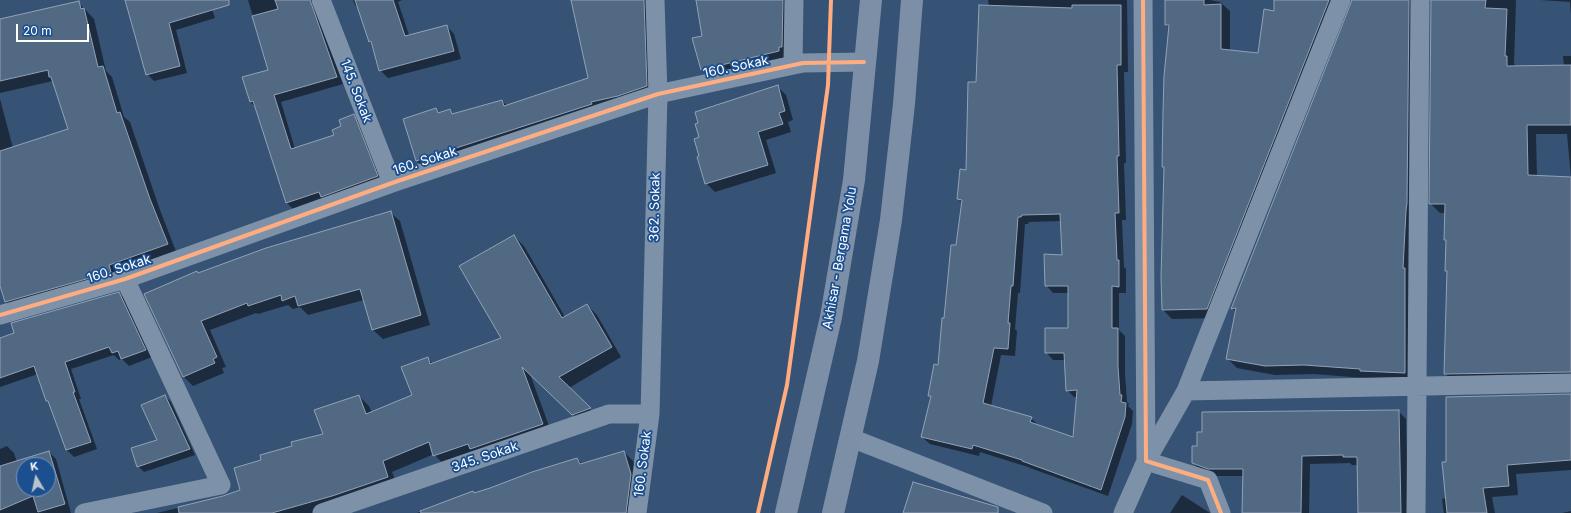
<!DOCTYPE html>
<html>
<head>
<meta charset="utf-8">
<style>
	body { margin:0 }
	#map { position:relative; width:1571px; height:513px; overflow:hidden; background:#365274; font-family:Inter,sans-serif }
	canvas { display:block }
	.north { position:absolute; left:16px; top:457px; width:40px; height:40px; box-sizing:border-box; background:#1b4f8f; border:1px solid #7695bc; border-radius:50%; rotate:351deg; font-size:11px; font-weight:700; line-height:16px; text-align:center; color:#fff }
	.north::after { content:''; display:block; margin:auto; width:14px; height:18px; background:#b9c2ce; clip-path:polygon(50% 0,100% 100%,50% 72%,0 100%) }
	.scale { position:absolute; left:16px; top:24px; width:73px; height:18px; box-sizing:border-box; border:2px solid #fff; border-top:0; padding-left:5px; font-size:12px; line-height:14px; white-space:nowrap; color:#fff; -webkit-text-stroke:3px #1b4f8f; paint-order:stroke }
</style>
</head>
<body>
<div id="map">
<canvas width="1571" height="513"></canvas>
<div class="north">K</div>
<div class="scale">20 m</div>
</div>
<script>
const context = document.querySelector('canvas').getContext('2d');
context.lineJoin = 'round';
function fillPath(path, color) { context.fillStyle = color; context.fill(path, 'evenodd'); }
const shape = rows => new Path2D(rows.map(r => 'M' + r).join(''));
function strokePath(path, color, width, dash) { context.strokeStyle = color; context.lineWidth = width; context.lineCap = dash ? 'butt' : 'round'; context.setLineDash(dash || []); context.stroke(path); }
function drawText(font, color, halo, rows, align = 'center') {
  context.font = font + ' Inter,sans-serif'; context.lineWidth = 3.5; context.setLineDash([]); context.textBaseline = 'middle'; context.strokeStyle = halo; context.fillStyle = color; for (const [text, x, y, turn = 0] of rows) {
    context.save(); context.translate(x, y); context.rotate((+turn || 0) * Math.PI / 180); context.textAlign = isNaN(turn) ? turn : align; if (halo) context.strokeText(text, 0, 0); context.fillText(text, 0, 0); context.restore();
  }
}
fillPath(shape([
	[126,0,209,0,215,18,176,30,187,73,154,81,147,74],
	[248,0,315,0,343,84,281,102,295,149,336,135,353,116,360,122,384,183,294,210,287,203,257,108,250,102,269,70],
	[353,0,402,0,398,2,409,35,447,26,454,34,461,59,388,78,380,70,374,46,369,41,359,9,355,5],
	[572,0,652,0,655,95,426,169,417,161,436,110,440,113,450,110,454,115,502,101,508,106,589,79],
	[697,0,793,0,786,58,709,76,702,69,703,36],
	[988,0,1127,0,1128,72,1124,72,1126,163,1124,163,1126,220,1122,220,1124,267,1126,269,1126,293,1119,293,1119,330,1125,336,1125,374,1127,402,1129,404,1128,406,1133,411,1132,424,1108,496,1030,468,1028,467,980,452,979,456,930,444,922,437,932,398,929,395,939,366,944,319,957,246,962,203,958,199,967,171,977,83,989,6],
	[1062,221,1063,256,1046,285,1053,293,1069,293,1069,329,1046,352,1053,360,1066,360,1067,390,1074,397,1077,397,1074,438,1039,426,1031,418,991,406,1001,355,1015,356,1017,331,1015,329,1018,293,1020,293,1025,224,1028,224,1029,222],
	[1166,0,1210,0,1220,2,1230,11,1230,51,1259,54,1275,12,1275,0,1345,0,1216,318,1172,319,1163,310,1165,169,1163,166,1169,28,1166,25],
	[1353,0,1423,0,1414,382,1314,374,1275,375,1237,368,1227,358,1236,312,1232,308],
	[1432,0,1516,0,1514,64,1516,66,1564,66,1563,56,1571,56,1571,381,1454,383,1445,373,1448,273,1446,271,1447,242,1445,240,1446,213,1440,213,1430,203],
	[1536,134,1567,134,1571,178,1537,177],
	[1540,0,1571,0,1571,16,1570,2],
	[78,2,94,19,106,71,112,77,124,117,130,122,160,210,177,254,15,311,6,302,0,283,0,99,13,148,69,130,53,81,0,93,0,21],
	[777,86,786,95,793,120,788,122,791,132,766,140,776,173,715,192,706,183],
	[390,212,400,221,430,325,383,339,373,330,364,300,308,315,300,307,293,309,288,305,258,314,256,313,210,330,226,367,222,368,224,373,193,386,184,377,145,294,198,274],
	[514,236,524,246,565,317,587,305,597,315,621,357,569,388,600,419,584,425,530,374,552,434,445,466,434,454,392,472,398,487,318,513,157,513,223,497,242,491,263,461,324,434,359,396,369,406,372,413,413,396,428,359,433,364,502,339],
	[119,293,126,300,152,357,129,366,122,359,119,360,114,355,71,369,81,399,79,399,97,449,74,457,67,450,51,405,47,401,38,374,0,387,0,339],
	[1571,395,1571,470,1516,474,1518,495,1492,497,1495,513,1444,513,1442,499,1446,498,1447,463],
	[165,396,171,402,195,455,144,472,138,466,158,441],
	[1398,411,1406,419,1408,513,1359,513,1358,465,1352,465,1350,463,1310,464,1309,513,1243,513,1243,476,1217,476,1201,471,1193,463],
	[7,446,14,453,17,462,49,452,56,459,71,513,0,513,0,449],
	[24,465,48,465,48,489,24,489],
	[624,452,633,461,640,483,636,513,417,513,473,492,474,494,577,459,583,464],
	[1182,495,1207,511,1210,513,1170,513],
	[1571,511,1571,513,1562,513]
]), '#0007');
const building = shape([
	[125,0,229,0,229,5,169,23,180,66,146,75,125,0],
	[275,0,310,0,337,77,274,95,291,149,334,135,332,130,341,126,339,120,354,114,378,176,321,197,319,192,286,203,253,101,250,102,242,77,268,70,252,16,278,9,275,0],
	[355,0,393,0,405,36,447,25,454,51,379,71,371,41,369,42,355,0],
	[571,0,644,0,647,86,618,96,591,102,592,104,416,161,403,119,436,108,438,113,450,109,452,114,502,100,504,106,588,78,571,0],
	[696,0,783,0,782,47,779,47,779,51,701,70,692,38,702,36,696,0],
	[1165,0,1204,0,1204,5,1221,4,1221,49,1258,53,1264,9,1274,11,1274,0,1329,0,1207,309,1162,310,1161,277,1164,167,1162,167,1163,111,1164,76,1169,25,1165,25,1165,0],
	[1352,0,1409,0,1407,203,1406,211,1403,268,1405,268,1405,373,1360,371,1360,369,1304,365,1265,366,1226,359,1236,308,1231,309,1352,0],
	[1431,0,1486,0,1485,8,1507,9,1505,56,1507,56,1507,66,1571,65,1571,125,1527,125,1528,175,1571,177,1571,372,1444,374,1447,271,1445,271,1446,240,1444,240,1445,204,1429,204,1431,0],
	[79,1,81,9,84,8,98,67,103,66,117,113,120,112,150,199,168,244,109,265,111,272,5,302,0,286,0,151,68,129,51,77,49,77,48,70,0,81,0,19,79,1],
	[979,5,1072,8,1072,5,1121,5,1121,65,1117,65,1119,156,1117,156,1119,213,1115,213,1117,260,1119,260,1119,287,1112,286,1112,328,1118,328,1118,366,1120,395,1122,395,1121,402,1126,403,1125,417,1101,490,1022,461,1022,460,973,445,972,449,921,437,931,396,928,396,934,364,938,365,942,318,944,318,951,245,956,245,962,200,957,199,960,169,966,170,968,82,976,82,979,5],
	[1060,214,1062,255,1044,254,1045,286,1068,286,1068,328,1045,328,1045,353,1064,353,1066,391,1077,390,1073,437,1030,422,1032,417,983,403,994,348,1008,349,1010,323,1008,323,1011,286,1013,286,1018,217,1021,217,1022,215,1060,214],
	[778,85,785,111,779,113,783,124,758,132,768,165,705,184,697,157,699,156,694,139,699,137,695,124,698,123,695,112,778,85],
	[391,211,421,315,372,330,360,289,298,306,295,296,282,301,281,295,248,306,247,303,201,321,217,357,213,359,215,363,183,377,144,294,197,271,198,273,266,248,391,211],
	[514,235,562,318,587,304,612,347,559,377,591,408,572,415,522,367,543,424,470,449,468,444,433,456,429,442,383,461,388,477,332,496,272,513,179,513,178,507,223,496,240,490,234,468,261,460,260,455,292,446,291,442,323,434,314,410,359,395,366,414,412,395,401,367,428,357,430,364,501,338,459,266,514,235],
	[119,292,146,350,121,359,118,351,112,353,109,347,65,362,75,392,73,392,91,442,66,450,48,401,46,401,34,366,0,378,0,338,14,333,11,323,119,292],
	[1571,394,1571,460,1507,465,1509,486,1483,488,1487,513,1447,513,1442,462,1446,462,1446,397,1571,394],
	[165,395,190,449,137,467,131,448,157,440,141,405,165,395],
	[1399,410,1401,513,1358,513,1357,457,1343,457,1343,455,1302,456,1301,513,1242,513,1243,469,1208,469,1192,463,1192,446,1197,446,1197,432,1202,432,1202,412,1399,410],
	[49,451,65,504,38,512,33,496,0,510,0,466,49,451],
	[24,465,48,465,48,489,24,489,24,465],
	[624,451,631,474,626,513,421,513,420,511,473,491,474,493,490,488,532,472,577,458,580,464,624,451],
	[913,482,998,507,998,513,903,513,913,482]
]);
fillPath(building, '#526984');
strokePath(building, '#92a2b6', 1);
strokePath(shape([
	[321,0,392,183],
	[1143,0,1146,461,1208,480,1221,513],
	[793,64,794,0],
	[0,315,125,279,392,183,658,94,803,63,864,62],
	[1186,391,1571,383],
	[851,438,1043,513],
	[84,513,221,485,125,279],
	[322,513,609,414,650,414],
	[637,513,650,414,658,94,655,0],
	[1123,513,1146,461,1186,391,1341,0],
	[1416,513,1420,0]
]), '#7d92a8', 19);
strokePath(shape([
	[786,513,831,317,854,180,871,0],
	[833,513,868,361,891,220,904,104,912,0]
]), '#7d8ea7', 22);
strokePath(shape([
	[1143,0,1146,461,1208,480,1221,513],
	[0,315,125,279,392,183,658,94,803,63,864,62],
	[758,513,787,385,828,85,831,0]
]), '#ffac80', 4);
drawText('13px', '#fff', '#1b4f8f', [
	["160. Sokak",736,67,-12],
	["145. Sokak",356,91,69],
	["160. Sokak",425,161,-18],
	["362. Sokak",655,207,-89],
	["Akhisar - Bergama Yolu",840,258,-80],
	["160. Sokak",119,269,-18],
	["345. Sokak",485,457,-19],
	["160. Sokak",643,464,-83]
]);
</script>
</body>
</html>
